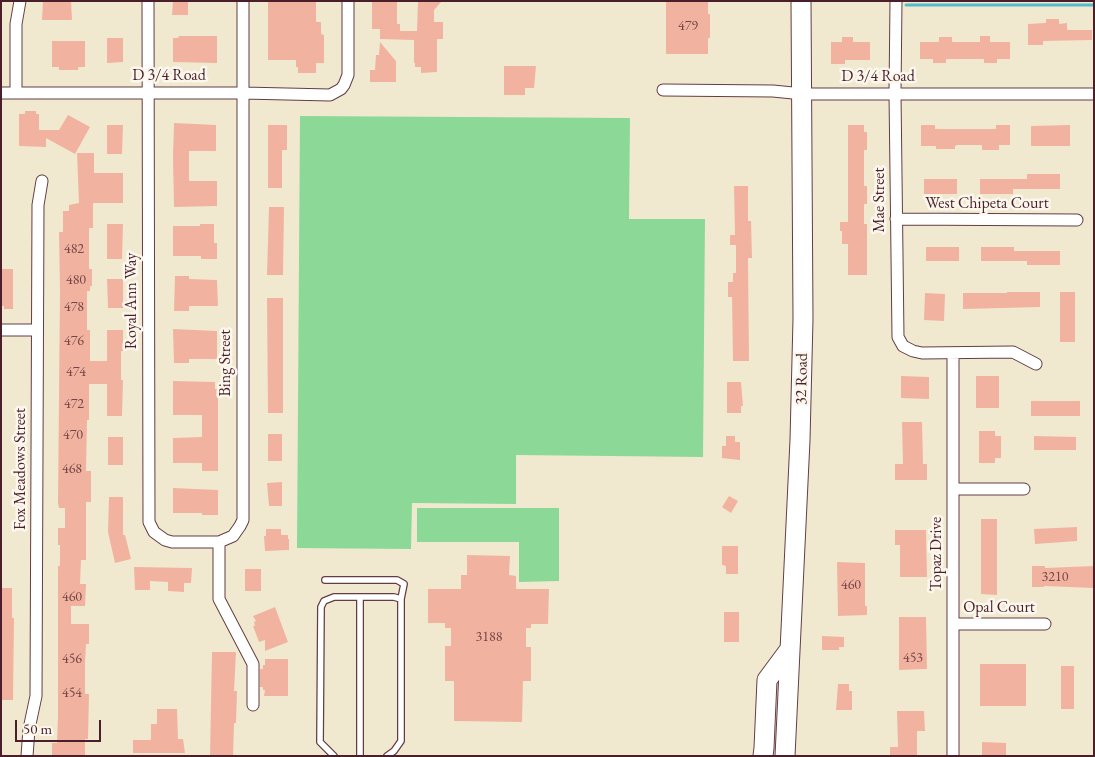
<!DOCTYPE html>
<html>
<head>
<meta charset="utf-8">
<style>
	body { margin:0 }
	#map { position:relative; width:1095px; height:757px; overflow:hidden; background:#f1e9cf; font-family:"EB Garamond",serif }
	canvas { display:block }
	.frame { position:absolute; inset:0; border:2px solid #4a1f2b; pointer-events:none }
	.scale { position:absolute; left:15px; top:720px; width:86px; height:22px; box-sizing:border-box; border:2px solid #4a1f2b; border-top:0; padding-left:6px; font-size:15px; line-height:18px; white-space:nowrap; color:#4a1f2b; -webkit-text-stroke:4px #fbf7ec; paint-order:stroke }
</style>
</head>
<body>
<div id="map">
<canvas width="1095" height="757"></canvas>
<div class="frame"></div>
<div class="scale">50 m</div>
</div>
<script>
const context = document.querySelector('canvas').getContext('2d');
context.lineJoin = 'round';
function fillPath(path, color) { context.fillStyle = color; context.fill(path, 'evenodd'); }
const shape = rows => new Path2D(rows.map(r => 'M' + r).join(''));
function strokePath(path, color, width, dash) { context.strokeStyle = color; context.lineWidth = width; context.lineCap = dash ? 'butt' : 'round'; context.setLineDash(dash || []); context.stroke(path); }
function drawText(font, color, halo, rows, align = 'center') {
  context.font = font + ' "EB Garamond",serif'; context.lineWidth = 5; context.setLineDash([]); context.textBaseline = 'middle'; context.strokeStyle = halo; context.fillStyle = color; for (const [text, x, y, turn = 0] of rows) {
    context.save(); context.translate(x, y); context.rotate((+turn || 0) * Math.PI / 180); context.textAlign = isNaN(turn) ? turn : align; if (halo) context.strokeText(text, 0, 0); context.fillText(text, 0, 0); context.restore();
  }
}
fillPath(shape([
	[300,116,630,118,629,219,705,219,703,457,516,455,516,504,412,503,411,549,297,548],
	[417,508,559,508,559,581,519,582,519,542,417,542]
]), '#8cd896');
strokePath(shape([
	[906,5,1094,5]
]), '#50bccc', 3);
fillPath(shape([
	[43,1,71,1,72,20,42,20],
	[173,1,188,1,188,15,172,15],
	[268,1,316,1,316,22,321,22,321,34,324,35,324,63,316,63,316,73,298,73,298,67,296,67,296,60,268,60],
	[372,1,397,1,397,24,400,24,400,31,417,31,418,1,442,1,434,10,434,22,443,22,443,39,437,39,437,72,421,73,421,67,415,67,415,63,414,63,414,40,380,39,380,29,372,29],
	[666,1,708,1,708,14,710,14,710,38,708,38,708,54,666,54],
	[1046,19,1059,19,1059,24,1067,23,1067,30,1092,30,1092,40,1043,41,1043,45,1028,45,1028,24,1046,23],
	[179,36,217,36,217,63,173,62,173,38,178,38],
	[980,36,990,36,990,42,1010,42,1010,59,997,59,997,63,984,63,984,59,946,59,946,63,933,63,933,59,920,59,920,42,939,42,939,37,952,37,952,42,980,42],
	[842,37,853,37,853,42,870,42,870,60,845,60,845,64,831,64,831,42,842,42],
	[107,38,123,38,123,62,107,63],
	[52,41,85,41,85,67,78,67,78,70,59,70,59,67,52,67],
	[380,42,396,61,396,82,370,82,370,70,375,70,376,55,379,55],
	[504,66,536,66,534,88,525,88,525,95,504,95],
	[25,111,36,111,36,114,39,114,39,130,59,130,68,115,90,127,75,154,46,138,46,147,19,146,19,114,25,114],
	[174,123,216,125,216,151,189,151,189,181,217,181,217,206,174,207,173,158],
	[107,125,123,125,122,154,107,154],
	[268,125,287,125,287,150,282,150,282,188,268,188],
	[848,125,864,125,864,132,867,132,867,150,864,150,864,186,867,186,867,204,864,204,864,224,867,224,867,275,848,275,848,244,842,244,842,231,840,231,840,222,848,222],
	[921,125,935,125,935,129,996,129,996,125,1010,125,1010,145,999,145,999,150,982,150,982,145,957,145,955,146,955,149,936,149,936,146,921,146],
	[1070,125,1070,146,1031,146,1031,126],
	[77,153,94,153,94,173,123,173,123,203,93,203,93,228,89,228,89,269,92,269,92,286,90,286,90,291,87,291,87,330,90,330,90,361,107,361,107,330,123,330,123,351,121,351,121,380,123,380,122,416,107,416,107,384,89,384,89,420,87,420,86,471,91,471,91,502,86,502,86,560,81,560,80,584,86,584,85,606,71,606,71,624,89,624,89,644,86,644,85,662,85,694,89,694,88,739,85,739,85,756,52,756,52,743,57,743,58,716,58,566,60,566,60,545,58,545,58,528,65,528,65,508,59,508,58,503,60,291,59,232,63,232,63,211,69,211,69,205,79,203],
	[1027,174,1060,174,1060,189,1013,189,1013,194,980,194,980,179,1027,179],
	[924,179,957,179,957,194,924,194],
	[734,186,748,186,748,221,751,221,752,258,748,258,749,361,733,361,732,297,728,297,728,282,733,282,733,273,736,273,736,245,730,245,730,235,735,235],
	[269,207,284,207,283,275,267,275],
	[107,224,123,224,122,259,107,259],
	[200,224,214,224,214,243,217,243,217,259,201,259,201,256,173,256,173,226,200,226],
	[926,247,959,247,959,261,926,261],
	[981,247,1014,247,1014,251,1060,251,1060,265,1027,265,1027,261,981,261],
	[1,269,13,269,13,309,4,309,4,306,1,306],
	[175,276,189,276,189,279,217,280,218,306,189,306,189,311,174,311],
	[107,279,123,279,123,308,108,308],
	[1007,292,1040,292,1040,307,963,309,963,293,1007,293],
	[1060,292,1075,292,1075,342,1060,342],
	[925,293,945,294,944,321,924,320],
	[267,298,283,298,283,413,268,413],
	[173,329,217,331,217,359,189,359,189,363,174,363],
	[901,376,929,377,929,399,901,398],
	[976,376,999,376,999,408,976,408],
	[173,381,215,382,215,389,218,389,218,471,202,471,202,463,173,463,173,438,202,437,202,415,173,415],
	[727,382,741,382,743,406,741,406,741,413,727,413],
	[1031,401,1080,401,1080,416,1031,416],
	[902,422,922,422,923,464,927,464,927,480,895,480,895,464,903,464],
	[979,431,995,431,995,436,1001,436,1001,458,995,458,995,463,979,463],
	[268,434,282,434,282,461,268,461],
	[726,436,735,436,735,442,740,442,740,460,722,458,722,446,726,446],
	[1034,436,1076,437,1076,450,1034,450],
	[108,437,123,437,123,465,108,465],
	[282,482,282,506,269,506,267,483],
	[173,488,218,490,218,515,202,515,202,513,173,513],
	[729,496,738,501,731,513,722,507],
	[109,497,123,497,123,535,125,535,131,559,115,563,108,532],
	[981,519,997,519,997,595,981,594],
	[1077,527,1077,541,1035,544,1034,529],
	[266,529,281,529,281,535,288,535,288,539,289,539,289,550,265,551,264,536,266,536],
	[895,530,926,530,927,577,900,577,900,545,895,545],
	[722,546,738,546,738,574,726,574,726,566,722,565],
	[467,555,510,556,509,575,516,576,516,589,549,589,548,624,531,624,531,628,526,628,526,647,531,647,531,681,523,681,522,722,454,721,454,681,445,681,445,646,451,646,451,628,445,628,445,623,428,623,428,589,461,589,461,575,467,575],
	[837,562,865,563,865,606,867,606,867,615,838,616],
	[1032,566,1045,566,1045,568,1094,566,1094,588,1044,586,1044,587,1032,587],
	[134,567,192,568,191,583,184,583,184,592,168,591,168,582,150,581,150,590,135,590],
	[245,569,261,569,261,591,245,591],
	[1,588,12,588,12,618,14,618,13,700,1,700],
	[275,607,288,642,265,651,265,640,259,642,253,626,255,626,254,622,256,621,253,616],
	[724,612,739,612,739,642,724,642],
	[899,617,926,617,927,669,899,670],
	[822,636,844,637,844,647,839,647,839,650,822,650],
	[212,652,236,652,234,691,237,691,236,723,234,723,233,756,210,756],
	[265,659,288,659,288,696,264,696,265,690,263,690,263,687,260,687,260,669,263,669,263,665,265,665],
	[980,664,1026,664,1026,706,980,706],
	[1061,666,1074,666,1074,709,1061,709],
	[838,684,849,684,849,691,852,691,852,710,836,710],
	[157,709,177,709,178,739,183,739,185,753,133,753,133,740,151,740,151,724,157,724],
	[897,711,924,711,925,731,917,731,917,756,890,756,890,747,898,747],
	[982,742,1006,743,1006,755,982,756]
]), '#f1b39f');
const service = shape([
	[325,580,397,580,404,584,401,599,401,741,394,751,387,756],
	[334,756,320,742,321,607,324,601,334,597,394,597,401,599],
	[360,756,360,597]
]);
const minor = shape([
	[148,1,149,522,154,532,165,540,172,542,219,542,233,536,240,526,243,520,243,1],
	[896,1,895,93,898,337,903,346,913,351,922,353,1013,352,1036,364],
	[663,90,773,91,803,94,1094,94],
	[1,93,243,93,330,95,341,89,344,85,348,75,348,1],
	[16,93,16,24,20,1],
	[896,219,1077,220],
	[1,330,37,330],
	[953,489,1024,489],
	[219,542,219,599,253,664,253,705],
	[953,624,1045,624],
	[27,756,29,729,36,696,38,205,42,181],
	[953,756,953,353]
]);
const primary = shape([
	[763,756,764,748,767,680,790,649],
	[785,756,800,440,803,319,801,1]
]);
strokePath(service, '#633d44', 8);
strokePath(minor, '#633d44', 13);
strokePath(primary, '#633d44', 21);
strokePath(service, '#fff', 5.5);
strokePath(minor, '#fff', 11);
strokePath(primary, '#fff', 19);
drawText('14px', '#744448', null, [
	["479",688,26],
	["482",74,249],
	["480",76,280],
	["478",74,307],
	["476",74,341],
	["474",76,372],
	["472",74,404],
	["470",73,435],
	["468",72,469],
	["3210",1055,577],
	["460",851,585],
	["460",72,597],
	["3188",489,637],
	["453",913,658],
	["456",72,659],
	["454",72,693]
]);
drawText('16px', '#4a1f2b', '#fbf7ec', [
	["D 3/4 Road",169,76],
	["D 3/4 Road",878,77],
	["Mae Street",880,200,-90],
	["West Chipeta Court",987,204],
	["Royal Ann Way",132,301,-90],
	["Bing Street",226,363,-90],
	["32 Road",802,379,-89],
	["Fox Meadows Street",21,469,-90],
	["Topaz Drive",937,554,-90],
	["Opal Court",999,608]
]);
</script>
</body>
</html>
